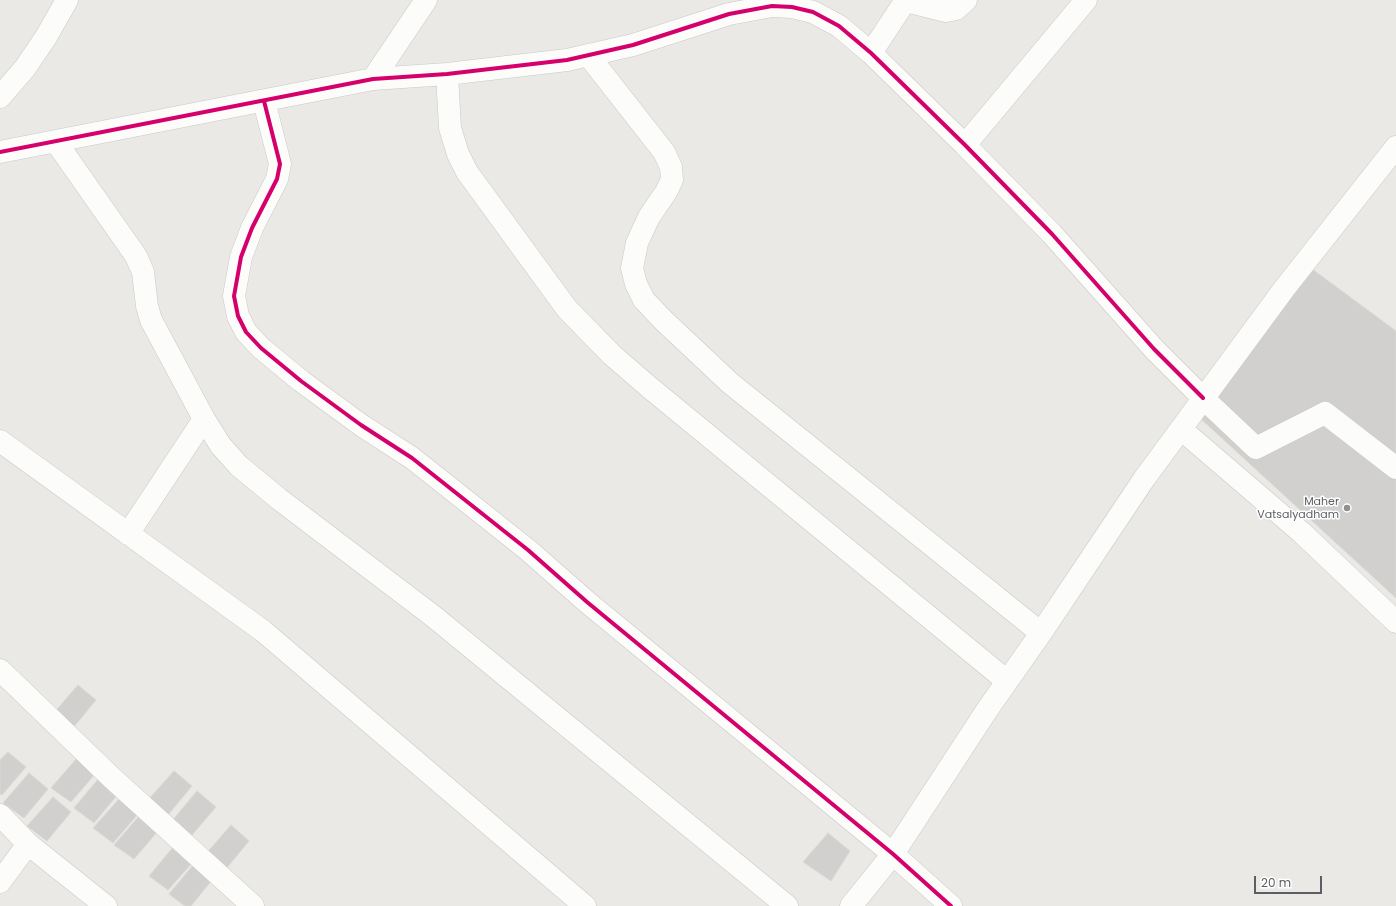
<!DOCTYPE html>
<html>
<head>
<meta charset="utf-8">
<style>
	body { margin:0 }
	#map { position:relative; width:1396px; height:906px; overflow:hidden; background:#ebe9e5; font-family:Poppins,sans-serif }
	canvas { display:block }
	.scale { position:absolute; left:1254px; top:876px; width:68px; height:18px; box-sizing:border-box; border:2px solid #5b5f63; border-top:0; padding-left:5px; font-size:12px; line-height:14px; white-space:nowrap; color:#5b5f63; -webkit-text-stroke:3px #fff; paint-order:stroke }
</style>
</head>
<body>
<div id="map">
<canvas width="1396" height="906"></canvas>
<div class="scale">20 m</div>
</div>
<script>
const context = document.querySelector('canvas').getContext('2d');
context.lineJoin = 'round';
function fillPath(path, color) { context.fillStyle = color; context.fill(path, 'evenodd'); }
const shape = rows => new Path2D(rows.map(r => 'M' + r).join(''));
function strokePath(path, color, width, dash) { context.strokeStyle = color; context.lineWidth = width; context.lineCap = dash ? 'butt' : 'round'; context.setLineDash(dash || []); context.stroke(path); }
function drawText(font, color, halo, rows, align = 'center') {
  context.font = font + ' Poppins,sans-serif'; context.lineWidth = 3; context.setLineDash([]); context.textBaseline = 'middle'; context.strokeStyle = halo; context.fillStyle = color; for (const [text, x, y, turn = 0] of rows) {
    context.save(); context.translate(x, y); context.rotate((+turn || 0) * Math.PI / 180); context.textAlign = isNaN(turn) ? turn : align; if (halo) context.strokeText(text, 0, 0); context.fillText(text, 0, 0); context.restore();
  }
}
const building = shape([
	[1308,266,1396,331,1396,598,1201,419,1308,266],
	[78,685,96,700,72,729,52,715,78,685],
	[8,752,26,767,2,795,0,794,0,760,8,752],
	[77,758,95,774,71,802,51,788,77,758],
	[174,771,192,786,168,815,148,800,174,771],
	[29,773,48,789,24,818,3,803,29,773],
	[99,778,118,794,94,823,74,808,99,778],
	[197,791,216,807,192,835,172,821,197,791],
	[53,797,71,812,47,841,27,826,53,797],
	[119,799,138,814,113,843,93,828,119,799],
	[140,815,158,831,134,859,114,845,140,815],
	[231,825,249,841,225,870,205,855,231,825],
	[828,833,850,851,831,881,803,862,828,833],
	[174,846,193,862,168,890,149,876,174,846],
	[194,864,212,880,191,906,185,906,169,894,194,864]
]);
fillPath(building, '#d1d0ce');
strokePath(building, '#dad8d4', 1);
const minor = shape([
	[906,1,946,11,956,9,966,0],
	[871,53,906,0],
	[588,55,664,152,671,167,672,180,666,192,649,217,637,243,632,268,636,284,644,300,663,320,730,383,1041,633],
	[447,74,450,128,458,154,467,172,567,309,612,355,649,387,1007,681],
	[373,79,426,0],
	[0,97,25,68,46,37,67,0],
	[264,101,280,164,277,179,252,228,241,257,234,296,238,316,246,332,261,348,301,381,361,425,412,458,528,550,587,602,893,854,951,906],
	[56,142,136,256,143,272,147,306,151,320,204,419,221,446,239,466,279,499,433,616,787,906],
	[965,145,1086,0],
	[0,152,373,79,447,74,567,60,633,45,729,14,772,6,792,7,813,12,839,26,871,53,965,145,1052,234,1154,349,1203,398,1256,448,1325,413,1396,468],
	[1182,430,1301,532,1396,622],
	[0,441,263,631,585,906],
	[128,534,204,419],
	[0,670,112,778,253,906],
	[0,815,28,844,106,906],
	[0,882,28,844],
	[851,906,893,854,987,710,1041,633,1144,479,1284,289,1396,147]
]);
strokePath(minor, '#c7c8c7', 23);
strokePath(minor, '#fcfcfb', 22);
strokePath(shape([
	[264,101,280,164,277,179,252,228,241,257,234,296,238,316,246,332,261,348,301,381,361,425,412,458,528,550,587,602,893,854,951,906],
	[0,152,373,79,447,74,567,60,633,45,729,14,772,6,792,7,813,12,839,26,871,53,965,145,1052,234,1154,349,1203,398]
]), '#d6006c', 4);
for (const [x, y, r, color] of [
	[1347,508,4,"#8d8f90"]
]) { const dot = new Path2D(); dot.arc(x, y, r, 0, 2 * Math.PI); context.fillStyle = color; context.fill(dot); strokePath(dot, '#fff', 1.5); }
drawText('11px', '#5b5f63', '#fff', [
	["Maher",1339,502],
	["Vatsalyadham",1339,515]
], 'right');
</script>
</body>
</html>
